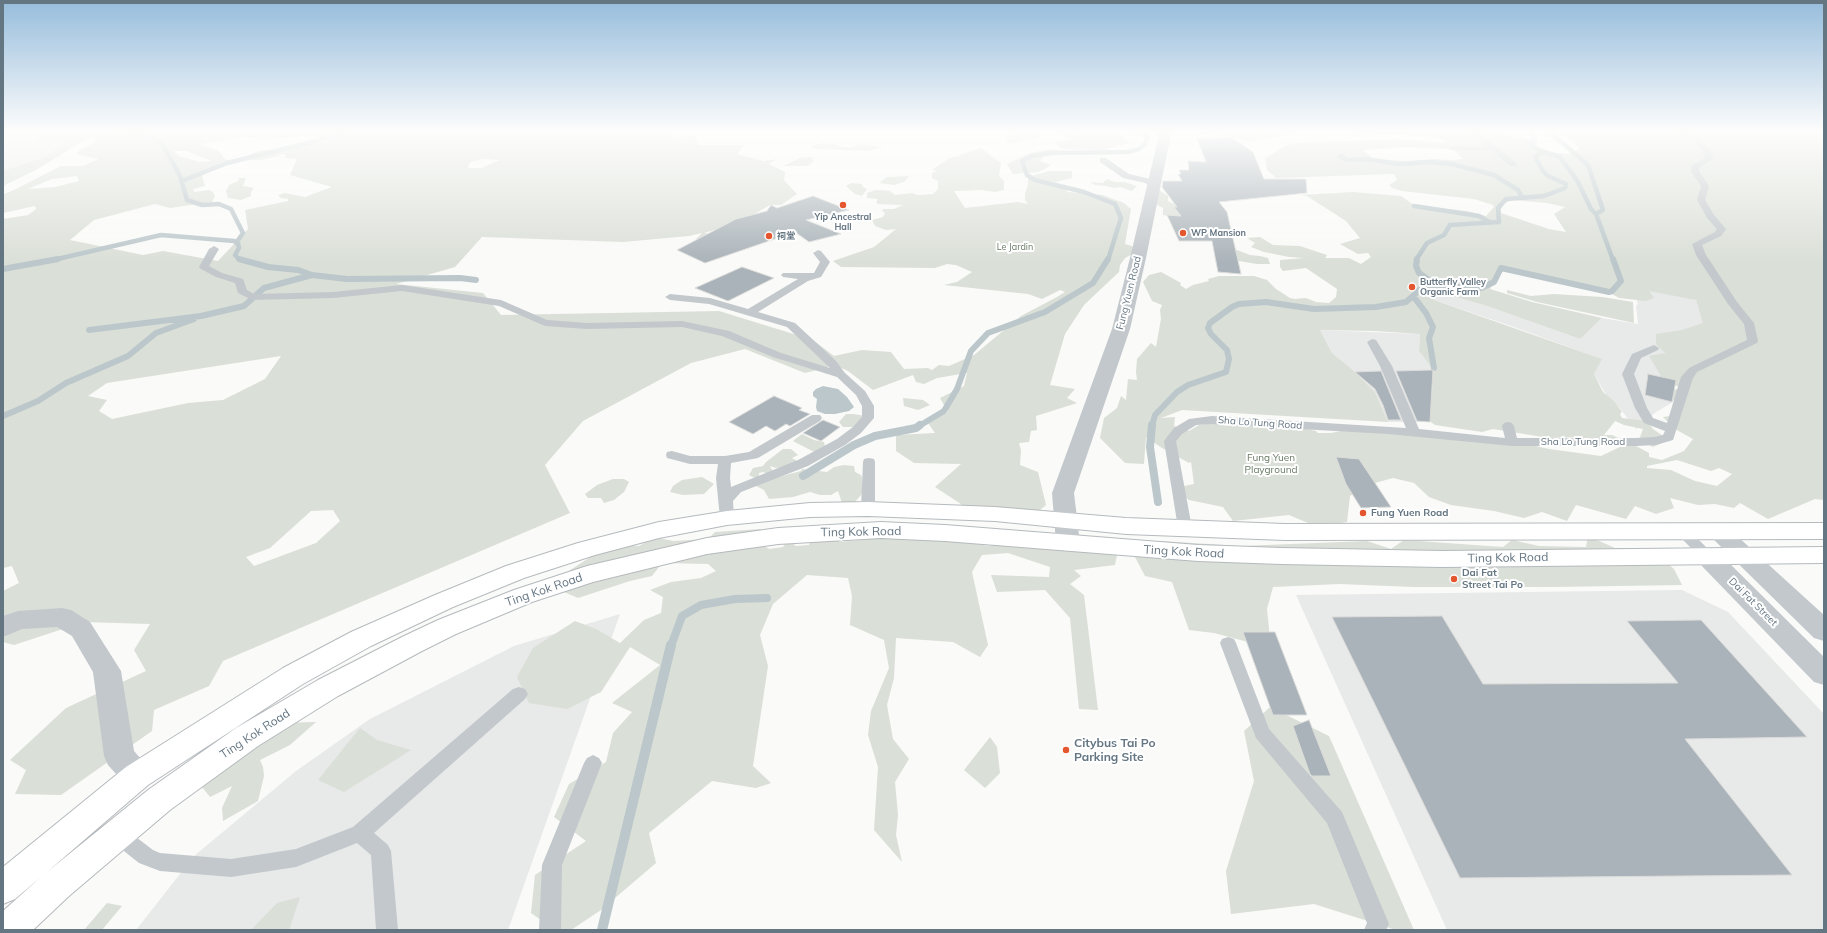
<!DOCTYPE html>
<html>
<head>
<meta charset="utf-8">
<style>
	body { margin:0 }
	#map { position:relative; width:1827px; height:933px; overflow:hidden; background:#fafaf8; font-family:Mulish,sans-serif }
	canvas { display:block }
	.frame { position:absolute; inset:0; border:4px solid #657683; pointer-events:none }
</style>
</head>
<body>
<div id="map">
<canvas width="1827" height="933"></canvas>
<div class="frame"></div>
</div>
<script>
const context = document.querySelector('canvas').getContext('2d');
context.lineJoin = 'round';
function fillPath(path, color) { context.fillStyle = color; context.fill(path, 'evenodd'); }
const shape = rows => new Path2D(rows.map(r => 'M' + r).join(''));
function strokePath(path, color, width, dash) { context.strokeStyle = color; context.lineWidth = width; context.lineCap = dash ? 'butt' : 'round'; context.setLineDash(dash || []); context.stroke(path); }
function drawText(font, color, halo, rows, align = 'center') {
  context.font = font + ' Mulish,"Noto Sans TC",sans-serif'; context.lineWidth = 4; context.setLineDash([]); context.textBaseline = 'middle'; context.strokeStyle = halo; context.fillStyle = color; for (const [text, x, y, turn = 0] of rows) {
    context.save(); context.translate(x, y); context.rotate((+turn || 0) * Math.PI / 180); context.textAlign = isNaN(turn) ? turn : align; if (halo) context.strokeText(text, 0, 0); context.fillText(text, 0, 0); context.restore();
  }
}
fillPath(shape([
	[3,132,98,132,3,183],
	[1632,287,1672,293,1696,300,1704,323,1668,346,1658,364,1676,380,1673,402,1656,412,1636,429,1615,402,1608,398,1594,374,1601,359,1514,327,1434,300,1437,292,1487,306,1580,339,1602,318,1638,324,1636,306,1638,304],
	[1320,330,1420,334,1419,351,1434,371,1430,422,1388,422,1375,392,1353,370,1332,353],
	[1682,590,1728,612,1824,714,1824,930,1447,930,1296,595],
	[620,614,508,930,136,930,194,856,296,771,370,719,514,646]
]), '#e8e9e9');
fillPath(shape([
	[47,132,673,132,670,137,695,136,699,145,744,145,737,154,764,161,777,159,769,164,785,172,784,180,797,194,781,205,770,205,749,217,721,228,704,233,714,234,710,243,696,239,702,233,689,236,623,242,482,237,455,267,396,284,483,293,501,315,719,311,813,340,834,356,862,350,891,352,904,369,928,368,932,370,939,365,949,366,974,355,1021,316,1057,297,1065,292,1060,290,1042,299,1028,294,944,285,957,282,972,272,956,265,947,264,935,268,841,267,833,261,874,247,896,229,886,230,875,226,872,220,883,217,885,213,882,211,883,209,894,209,903,205,878,204,876,202,878,199,867,198,867,193,876,190,890,191,895,195,912,193,918,195,933,194,938,189,938,181,932,178,932,173,937,171,932,170,948,159,981,148,1001,163,999,176,1004,181,1004,190,995,192,981,190,954,191,965,208,1017,202,1028,204,1025,200,1025,193,1028,185,1028,177,1049,171,1072,171,1072,178,1056,182,1043,181,1054,187,1064,188,1068,192,1103,195,1124,203,1131,209,1125,244,1132,246,1136,252,1125,258,1120,265,1119,272,1084,305,1065,334,1050,385,1075,389,1067,398,1077,403,1036,416,1037,430,1031,431,1029,442,1019,443,1021,450,1020,465,1038,472,1046,505,1035,514,970,510,935,487,961,464,914,463,896,451,896,435,935,433,926,420,948,412,940,398,964,386,967,373,937,378,924,384,916,382,913,375,873,390,848,371,833,364,825,368,805,373,745,349,691,363,583,421,545,465,570,513,223,661,209,686,154,710,152,731,61,795,15,794,26,770,10,760,66,708,146,671,134,650,150,624,84,622,14,645,3,642,3,591,19,583,12,566,3,568,3,219,28,215,36,209,35,206,3,213,3,194,12,191,61,166,83,166,98,159,76,154,79,150,94,143,95,137,85,140,36,170,3,186,3,171,46,157,65,143,51,140,38,142,36,137],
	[312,135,329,142,307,142,285,149,263,150,253,153,245,157,251,160,262,160,285,154,285,158,297,159,290,175,332,187,305,197,285,193,278,195,281,198,288,199,288,201,245,210,248,229,218,261,163,251,143,255,70,240,94,220,155,204,170,208,212,202,215,196,213,192,209,190,194,192,193,189,205,186,202,175,233,162,225,159,219,151,200,144,246,137,265,140],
	[174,151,186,151,212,161,200,162,179,156],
	[483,159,499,160,482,168,468,168,469,166,468,165,471,162],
	[77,176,79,181,55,187,28,189,52,179],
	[281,356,265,379,223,400,188,403,112,419,99,411,107,400,88,396,107,383],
	[333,510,340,521,316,543,254,566,246,557,270,548,311,511],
	[1024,132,1039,133,1039,138,1008,143,1005,137],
	[1053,132,1068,132,1078,136,1092,132,1109,132,1122,136,1129,143,1104,150,1062,149,1054,143,1070,139],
	[1203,132,1247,133,1297,132,1268,139,1247,141,1218,133,1205,135,1199,134],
	[1358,132,1484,132,1526,139,1531,144,1546,152,1569,154,1580,148,1560,132,1824,132,1824,500,1815,499,1768,519,1740,503,1734,508,1715,504,1698,505,1670,498,1674,508,1656,514,1635,506,1626,519,1576,505,1567,521,1542,512,1524,518,1494,511,1451,505,1429,497,1414,483,1393,478,1364,486,1350,496,1347,522,1318,527,1289,515,1233,521,1223,507,1189,500,1174,488,1194,484,1191,462,1189,463,1162,448,1146,437,1144,464,1125,463,1100,438,1104,418,1117,408,1121,396,1126,400,1128,379,1137,380,1136,372,1137,359,1151,343,1156,347,1161,319,1160,310,1162,305,1152,301,1143,282,1149,275,1161,272,1181,283,1180,285,1186,289,1193,285,1209,281,1208,279,1219,276,1254,276,1267,280,1276,289,1290,298,1295,299,1306,298,1316,302,1329,303,1336,297,1337,289,1306,268,1283,271,1280,267,1280,260,1304,258,1289,257,1264,252,1251,247,1255,243,1247,238,1260,237,1273,245,1300,246,1327,255,1325,258,1349,258,1361,264,1371,257,1368,253,1358,254,1340,244,1360,238,1346,221,1307,196,1300,195,1353,192,1401,196,1414,205,1467,211,1486,216,1494,207,1493,205,1474,199,1402,191,1392,188,1389,185,1397,180,1394,174,1276,178,1267,170,1265,158,1285,146,1298,143,1397,139,1446,143,1441,139,1428,136,1357,133],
	[1404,147,1447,149,1455,151,1463,159,1451,160,1434,159,1408,161,1374,159,1363,151,1365,150],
	[1513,200,1547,203,1565,207,1554,214,1566,232,1549,229,1501,213,1501,209,1505,203],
	[1502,269,1610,295,1612,294,1619,298,1646,301,1654,298,1649,291,1696,300,1703,323,1682,330,1656,334,1656,344,1665,353,1649,356,1661,376,1680,388,1665,393,1678,404,1671,416,1663,417,1675,429,1693,439,1684,451,1662,460,1649,457,1649,453,1638,447,1612,435,1604,435,1615,421,1624,425,1643,429,1639,440,1653,447,1662,443,1663,436,1653,429,1647,421,1622,418,1620,414,1622,412,1615,402,1603,392,1594,374,1602,359,1434,300,1438,292,1487,306,1580,339,1602,318,1532,302,1490,289],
	[1320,330,1375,331,1420,334,1419,351,1434,371,1431,380,1433,385,1428,420,1435,425,1482,432,1493,429,1549,438,1581,437,1583,444,1620,447,1601,456,1549,449,1495,437,1466,439,1366,426,1331,433,1318,433,1316,431,1304,428,1297,429,1214,423,1199,425,1189,431,1174,426,1175,417,1161,418,1182,410,1388,422,1375,392,1353,370,1332,353],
	[1677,460,1711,471,1719,468,1732,474,1717,486,1695,481,1671,470,1647,468,1647,466],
	[821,143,835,144,843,147,853,147,858,144,883,147,868,151,816,149,810,147],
	[1051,149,1063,151,1044,156,1040,161,1051,165,1039,172,1013,174,1007,164,1030,153],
	[811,157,814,161,808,166,783,166,800,158],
	[909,176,904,182,894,185,879,183,887,177],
	[239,178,246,178,243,186,254,188,251,192,251,196,241,200,228,198,226,191,229,185,238,181],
	[1107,179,1115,182,1124,182,1137,186,1132,191,1120,187,1114,188,1106,186,1095,185,1090,182,1103,183],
	[851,183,862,184,863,187,867,189,862,196,855,194,846,186],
	[1159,190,1168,196,1168,201,1191,212,1180,218,1163,215,1163,208,1154,203],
	[1225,250,1237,250,1250,255,1260,256,1268,258,1270,264,1257,264,1227,259],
	[1507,290,1531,296,1554,294,1602,297,1633,302,1634,323,1537,302,1507,293],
	[903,398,923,400,930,405,918,410,904,406],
	[846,414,853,414,866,416,858,427,843,427,839,422],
	[802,434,814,440,824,442,825,447,816,453,793,441],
	[783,449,791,449,798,455,792,458,797,461,787,467,776,468,770,466,774,473,770,475,763,472,759,473,759,477,755,478,749,475,753,468,763,466,766,462],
	[844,465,854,466,855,472,861,475,862,478,862,494,853,504,843,506,838,491,831,495,820,495,810,492,793,497,769,499,764,490,754,485,767,480,801,471,802,469,827,472,834,467],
	[702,477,714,484,704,494,683,495,670,492,673,486,682,480],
	[613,479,624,479,629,482,624,492,614,500,604,503,601,498,588,498,585,494,597,485],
	[814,528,840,542,965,529,977,544,989,546,1004,541,1054,537,1117,555,1115,565,1074,570,1081,576,1070,584,1084,595,1098,710,1079,709,1070,618,1045,590,997,592,991,575,1049,577,1050,567,1008,553,982,555,972,572,988,645,980,657,953,642,896,638,894,678,887,705,893,739,909,759,895,782,898,815,896,835,902,862,874,830,878,767,868,735,871,711,889,668,884,640,850,625,852,596,848,578,807,575,773,604,760,635,768,666,753,766,771,783,756,788,712,781,649,833,656,863,601,910,571,930,555,930,531,913,535,875,586,841,554,817,569,784,606,762,613,733,632,712,612,703,660,665,630,647,601,692,567,709,529,703,517,677,533,648,575,621,596,629,620,643,644,620,661,613,663,597,650,590,671,582,701,578,716,571,708,564,662,563,652,576,630,581,578,598,564,592,564,574,589,558,592,554,613,550,618,545,639,546,654,537,673,541,708,539,715,532,761,529,763,545,769,549,783,547,788,540,796,546,809,545],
	[1588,536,1615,548,1651,549,1674,569,1682,585,1553,587,1414,587,1339,584,1273,587,1267,609,1271,648,1214,633,1189,630,1172,582,1145,576,1135,557,1160,541,1241,546,1367,541,1391,549,1404,540,1503,547,1512,540,1539,546,1586,547],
	[1270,707,1329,736,1414,930,1396,930,1314,904,1231,914,1226,871,1254,781,1244,731],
	[316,722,290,745,260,760,263,767,264,776,258,801,223,821,222,808,232,786,210,797,198,782,278,723],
	[360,728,377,740,411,750,344,792,318,780],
	[990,737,997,747,1000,773,985,788,964,770],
	[300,897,289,930,251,930,277,903],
	[107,903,122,906,102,930,84,930]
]), '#dadfd7');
fillPath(shape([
	[823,386,838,389,847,397,854,407,849,411,835,414,825,414,817,411,816,407,817,399,813,396,813,392,816,389]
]), '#bbc7cb');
strokePath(shape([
	[115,132,146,135,163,145,180,176,187,200,202,205,219,204,231,209,243,233,236,243],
	[1532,132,1535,141,1527,142,1539,150,1560,157,1578,182,1591,209,1596,214],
	[1545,132,1557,138,1588,165,1603,210,1596,214,1613,260],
	[1342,156,1340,157,1348,160,1366,159,1399,164,1429,162,1452,164,1494,175,1518,190,1522,197],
	[182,181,227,163,352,132],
	[1414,206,1479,216,1491,223],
	[53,260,161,235,234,241,238,243,239,248,235,255,240,260],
	[1108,260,1121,218,1115,204,1084,192,1035,180,1027,175,1022,161,1032,156,1052,153,1128,152,1139,149,1144,145,1148,137,1136,132],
	[1416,260,1427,243,1444,235,1450,225,1499,222,1498,208,1506,199,1544,196,1565,188,1566,184,1548,176,1543,171,1535,157,1540,153,1546,153]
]), '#bbc7cb', 4.5);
strokePath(shape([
	[239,259,268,267,298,270,312,275,347,279,460,278,476,280],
	[1417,259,1416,266,1419,273,1437,286,1419,290,1413,296,1426,313,1433,327,1429,338,1434,368],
	[3,269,58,259],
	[1437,286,1481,288,1494,282,1501,268,1609,292],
	[1612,291,1621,281,1613,259],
	[89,330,201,316,244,306,264,288,312,275],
	[3,416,38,401,66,383,128,356,156,333,194,319],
	[919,426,944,411,957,389,971,351,988,333,1045,312,1093,283,1108,259],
	[1152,426,1155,415,1177,392,1188,385,1226,372,1229,359,1227,350,1211,334,1208,328,1210,323,1232,307,1239,304,1266,302,1314,309,1376,307,1406,302,1413,296]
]), '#bbc7cb', 6);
strokePath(shape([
	[1152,425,1150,447,1158,502],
	[803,476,854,445,875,436,916,428,920,425],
	[671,646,682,616,701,605,735,599,767,598]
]), '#bbc7cb', 8);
strokePath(shape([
	[602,930,671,645]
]), '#bbc7cb', 10);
const building = shape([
	[1231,137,1253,152,1264,179,1306,179,1307,193,1219,202,1227,212,1241,274,1218,272,1212,241,1179,241,1167,215,1181,216,1174,207,1177,207,1162,187,1163,181,1182,181,1178,174,1181,174,1179,170,1189,170,1188,161,1206,162,1197,139,1231,137],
	[813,196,849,210,806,220,841,234,809,242,795,232,705,263,677,250,736,219,767,211,771,205,777,208,813,196],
	[742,267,774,278,728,301,695,288,742,267],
	[1433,370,1430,422,1417,421,1396,371,1433,370],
	[1381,371,1401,420,1388,420,1383,405,1375,389,1355,372,1381,371],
	[1648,374,1676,380,1672,402,1645,395,1648,374],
	[774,396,802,408,799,410,810,414,790,426,786,424,775,431,766,426,753,434,729,422,774,396],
	[823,420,840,427,821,441,803,433,823,420],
	[1336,457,1359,459,1391,507,1361,508,1346,484,1336,457],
	[1442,616,1483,684,1678,683,1627,621,1701,620,1807,737,1685,739,1792,875,1460,878,1332,617,1442,616],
	[1243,632,1275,632,1307,715,1273,715,1243,632],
	[1309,720,1331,776,1312,776,1310,774,1293,726,1309,720]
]);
fillPath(building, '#aab3b9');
strokePath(building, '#dcdcda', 1);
const primary = shape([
	[868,502,995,507,1126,518,1285,524,1824,523,1824,539,1285,540,1126,534,995,521,868,516,810,517,727,525,659,538,595,555,524,578,453,607,371,646,303,684,148,785,47,872,148,790,236,728,318,680,402,637,438,620,514,590,587,566,707,538,778,528,881,522,945,525,1198,545,1281,548,1442,551,1824,547,1824,563,1442,567,1281,564,1198,561,945,541,881,538,778,544,707,554,593,582,532,602,456,634,422,651,338,696,258,746,170,810,69,896,33,930,3,930,3,911,41,877,15,899,3,904,3,867,126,767,283,668,351,632,435,595,506,566,578,543,659,522,727,511,810,503,868,502]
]);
strokePath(primary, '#b5babe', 2);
fillPath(shape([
	[1257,132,1265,132,1265,134,1261,136,1258,136,1257,132],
	[1456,132,1470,132,1482,135,1517,164,1516,166,1510,166,1492,151,1450,150,1449,148,1453,146,1487,147,1476,139,1456,132],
	[1668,132,1682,132,1698,136,1711,150,1713,159,1699,168,1699,171,1709,186,1705,200,1714,215,1726,229,1721,236,1702,245,1706,255,1737,302,1754,323,1758,341,1757,343,1697,372,1693,378,1673,440,1656,445,1636,446,1512,446,1388,434,1212,424,1196,425,1182,434,1176,441,1192,528,1190,531,1185,532,1180,531,1178,528,1164,441,1174,428,1189,419,1212,416,1406,428,1380,366,1367,342,1372,339,1376,340,1392,366,1419,429,1505,438,1502,426,1504,423,1508,422,1512,423,1514,426,1517,438,1636,438,1655,437,1663,435,1665,431,1644,423,1635,408,1622,374,1632,354,1654,345,1659,348,1658,350,1641,358,1634,374,1647,408,1653,418,1667,423,1681,377,1689,368,1747,340,1744,324,1728,304,1696,255,1692,244,1715,232,1717,229,1707,218,1697,200,1701,186,1691,171,1692,165,1705,158,1703,151,1692,140,1668,132],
	[1100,158,1106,158,1129,174,1151,179,1157,186,1153,188,1145,183,1123,178,1100,162,1100,158],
	[214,246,219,249,209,266,222,273,243,279,247,290,254,294,333,292,402,285,501,300,547,320,587,323,682,321,729,331,781,353,830,368,787,327,709,304,670,300,665,297,670,294,710,298,748,309,798,279,783,277,781,275,783,273,814,273,820,262,813,253,818,250,821,251,830,262,821,277,808,281,758,312,795,323,836,361,845,373,865,391,874,406,874,418,861,433,845,445,808,466,741,492,733,501,734,518,732,521,727,522,722,521,720,518,716,478,718,464,690,464,667,458,666,455,667,452,672,451,690,456,725,456,749,452,812,415,820,415,822,418,820,421,758,458,731,463,730,478,731,487,798,460,837,439,853,427,862,417,862,406,856,395,837,377,773,357,722,336,682,327,587,329,545,326,499,306,402,291,333,298,252,300,238,293,235,283,216,277,201,269,199,267,209,249,214,246],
	[869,458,874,459,875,462,875,509,873,512,868,513,863,512,861,509,863,462,864,459,869,458],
	[1682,526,1687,528,1712,553,1714,556,1712,559,1707,561,1702,559,1677,534,1675,531,1677,528,1682,526],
	[1228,637,1234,639,1236,643,1269,729,1342,812,1389,924,1386,930,1364,930,1367,923,1327,823,1256,738,1220,643,1222,639,1228,637],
	[519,687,525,689,528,694,525,699,374,833,388,845,391,851,398,930,376,930,371,855,357,843,296,867,231,877,160,871,139,863,110,840,107,834,110,828,117,825,124,828,153,850,160,853,231,859,296,849,353,827,513,689,519,687],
	[593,755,599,758,602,763,562,865,561,930,539,930,542,865,584,763,587,758,593,755]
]), '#c3c8cc');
fillPath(shape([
	[62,608,71,610,90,622,121,671,134,751,148,767,153,776,148,785,137,789,126,785,108,765,104,756,93,672,72,636,57,627,22,629,3,637,3,616,18,611,62,608]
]), '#c3c8cc');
fillPath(shape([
	[1158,132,1170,132,1170,139,1146,258,1130,329,1074,493,1080,543,1077,549,1068,551,1059,549,1056,543,1052,493,1112,329,1130,258,1158,139,1158,132],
	[1718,523,1726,526,1824,615,1824,641,1814,638,1710,536,1706,531,1710,526,1718,523],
	[1707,548,1716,550,1824,657,1824,685,1814,682,1698,562,1695,556,1698,550,1707,548]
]), '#c3c8cc');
fillPath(primary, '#fff');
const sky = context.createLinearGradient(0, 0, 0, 263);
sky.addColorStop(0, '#96bcdc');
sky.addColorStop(0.5, '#fdfdfc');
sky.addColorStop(1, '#fdfdfc00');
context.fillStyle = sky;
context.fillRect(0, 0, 1827, 263);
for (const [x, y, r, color] of [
	[843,205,4,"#e4572e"],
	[1183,233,4,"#e4572e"],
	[769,236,4,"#e4572e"],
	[1412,287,4,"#e4572e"],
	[1363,513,4,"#e4572e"],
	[1454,579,4,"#e4572e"],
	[1066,750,4,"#e4572e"]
]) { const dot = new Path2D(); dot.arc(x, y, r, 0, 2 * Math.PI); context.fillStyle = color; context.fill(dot); strokePath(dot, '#fff', 1.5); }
drawText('bold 9px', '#657683', '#fff', [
	["Yip Ancestral",843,217,"center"],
	["Hall",843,227,"center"],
	["WP Mansion",1191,233],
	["祠堂",777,236],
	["Butterfly Valley",1420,282],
	["Organic Farm",1420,292]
], 'left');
drawText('9px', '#687a64', '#fff', [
	["Le Jardin",1015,247]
]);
drawText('10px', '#657683', '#fff', [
	["Fung Yuen Road",1129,293,-76],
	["Sha Lo Tung Road",1260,423,4],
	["Sha Lo Tung Road",1583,442],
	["Dai Fat Street",1753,602,45]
]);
drawText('10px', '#687a64', '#fff', [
	["Fung Yuen",1271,458],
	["Playground",1271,470]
]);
drawText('bold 10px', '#657683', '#fff', [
	["Fung Yuen Road",1371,513],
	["Dai Fat",1462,573],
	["Street Tai Po",1462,585]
], 'left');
drawText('12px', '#657683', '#fff', [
	["Ting Kok Road",861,532,-1],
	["Ting Kok Road",1184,552,3],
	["Ting Kok Road",1508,558,-1],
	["Ting Kok Road",544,590,-19],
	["Ting Kok Road",255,734,-33]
]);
drawText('bold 12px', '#657683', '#fff', [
	["Citybus Tai Po",1074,743],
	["Parking Site",1074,757]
], 'left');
</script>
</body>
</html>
